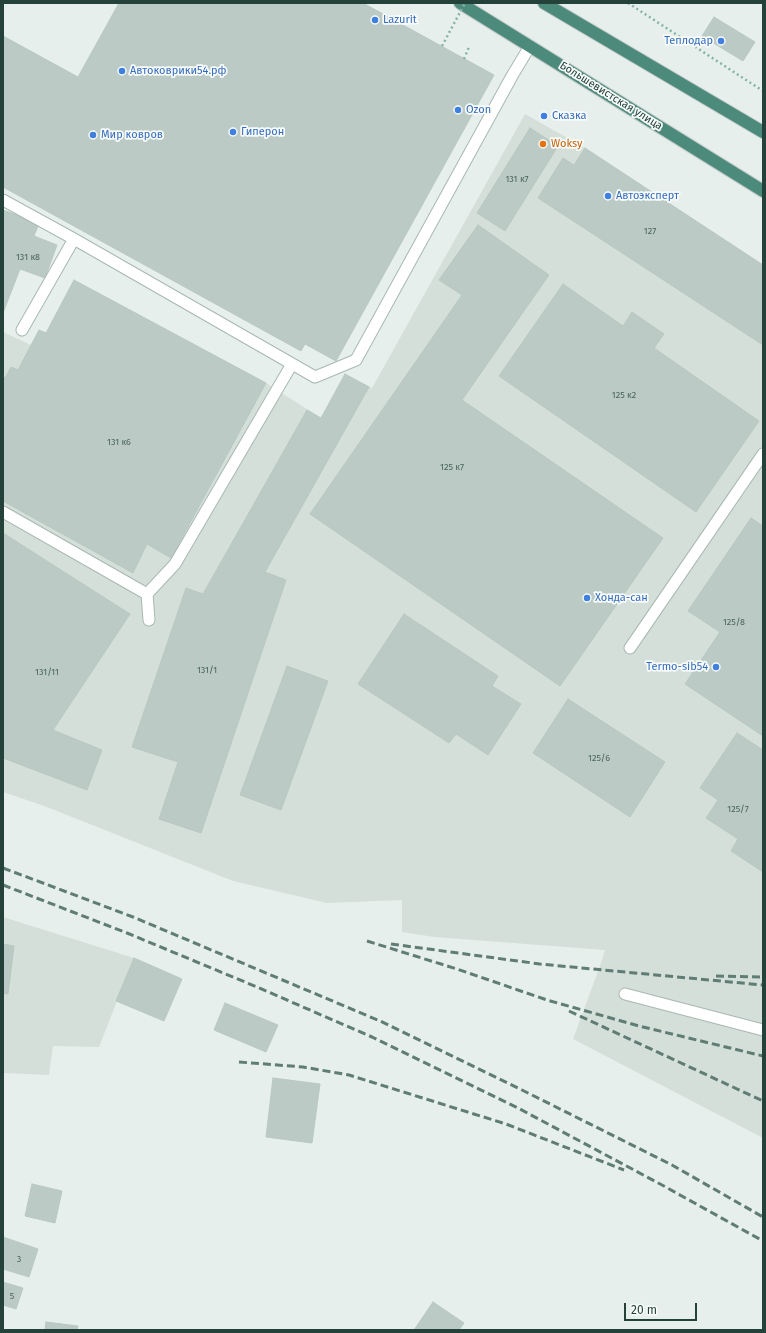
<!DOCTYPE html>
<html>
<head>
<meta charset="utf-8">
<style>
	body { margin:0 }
	#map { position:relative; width:766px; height:1333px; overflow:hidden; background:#e6efeb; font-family:"Fira Sans",sans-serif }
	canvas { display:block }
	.frame { position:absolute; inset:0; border:4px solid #24423a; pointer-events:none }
	.scale { position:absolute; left:624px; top:1303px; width:73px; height:18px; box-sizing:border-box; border:2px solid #24423a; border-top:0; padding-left:5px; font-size:12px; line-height:14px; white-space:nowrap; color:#24423a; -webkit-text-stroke:3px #f7fbf9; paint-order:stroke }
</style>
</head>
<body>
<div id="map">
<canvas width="766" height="1333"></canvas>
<div class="frame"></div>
<div class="scale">20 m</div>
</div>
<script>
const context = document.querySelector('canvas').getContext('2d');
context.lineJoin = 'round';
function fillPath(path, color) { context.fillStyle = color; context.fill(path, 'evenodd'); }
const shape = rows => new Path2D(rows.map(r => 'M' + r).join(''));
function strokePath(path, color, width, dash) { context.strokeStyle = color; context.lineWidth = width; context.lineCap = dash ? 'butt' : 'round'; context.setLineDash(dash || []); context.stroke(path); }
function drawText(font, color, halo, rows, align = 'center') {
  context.font = font + ' "Fira Sans",sans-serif'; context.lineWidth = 3.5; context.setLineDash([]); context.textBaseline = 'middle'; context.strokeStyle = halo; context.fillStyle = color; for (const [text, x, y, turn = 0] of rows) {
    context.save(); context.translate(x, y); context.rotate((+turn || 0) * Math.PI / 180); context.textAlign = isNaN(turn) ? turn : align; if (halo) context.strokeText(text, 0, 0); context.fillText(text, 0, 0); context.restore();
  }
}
fillPath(shape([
	[525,114,585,148,763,265,763,1138,573,1039,601,963,605,950,434,937,402,932,402,900,327,903,233,881,47,807,3,792,3,332,31,345,39,330,46,333,74,280,266,383,321,418,345,374,372,388],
	[3,917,134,958,99,1047,53,1046,49,1075,3,1073]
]), '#d4dfda');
const building = shape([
	[119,3,363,3,494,75,336,361,305,344,301,351,3,187,3,36,78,77,119,3],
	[714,17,755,42,743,61,702,36,714,17],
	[530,128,558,146,505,231,477,213,530,128],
	[585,148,763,265,763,345,538,198,563,158,574,165,585,148],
	[3,210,39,223,34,236,57,245,45,278,20,269,3,313,3,210],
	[478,225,549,275,462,400,663,538,560,686,310,514,462,295,439,280,478,225],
	[74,280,266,383,171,558,147,544,133,573,3,501,3,377,5,378,11,367,18,370,39,330,46,333,74,280],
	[563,284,623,326,632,312,664,334,654,348,759,421,696,512,499,376,563,284],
	[345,374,369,387,265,572,286,580,201,833,159,819,178,762,132,747,186,588,203,594,307,410,321,418,345,374],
	[751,518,763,526,763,736,685,684,720,632,688,611,751,518],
	[3,533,130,614,53,730,102,750,87,790,3,758,3,533],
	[404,614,498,676,492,686,521,704,488,755,456,734,449,743,358,684,404,614],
	[287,666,328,681,281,810,240,795,287,666],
	[568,699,665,762,630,817,533,753,568,699],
	[737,733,763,750,763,872,731,851,738,839,706,818,718,800,700,788,737,733],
	[3,944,14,946,8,994,3,993,3,944],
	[134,958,182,979,164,1021,116,1001,134,958],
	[225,1003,278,1025,266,1052,214,1030,225,1003],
	[273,1078,320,1084,312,1143,266,1137,273,1078],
	[32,1184,62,1191,55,1223,25,1216,32,1184],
	[3,1237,38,1249,29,1277,3,1269,3,1237],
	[3,1282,23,1288,16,1309,3,1305,3,1282],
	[433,1302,464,1323,459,1330,414,1330,433,1302],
	[46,1322,78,1326,77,1330,45,1330,46,1322]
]);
fillPath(building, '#bbcac4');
strokePath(building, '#b8c9c2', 1);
const service = shape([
	[3,200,74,239,315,377,356,360,512,76,530,46],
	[22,330,74,239],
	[3,512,147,594,149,620],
	[147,594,175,564,292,364],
	[630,648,763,454],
	[625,994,763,1030]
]);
const trunk = shape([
	[460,3,763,191],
	[544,3,763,132]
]);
strokePath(service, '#a8b8b2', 13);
strokePath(trunk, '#c2cac8', 14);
strokePath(shape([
	[628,3,763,91],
	[464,59,469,47]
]), '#86b3a5', 2.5, [2, 3]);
strokePath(service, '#fff', 11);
strokePath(trunk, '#4c8a7c', 12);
strokePath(shape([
	[3,868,133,917,380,1021,522,1090,672,1165,763,1217],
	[3,885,127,933,257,987,372,1037,518,1108,662,1185,763,1241],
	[367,941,457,969,547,1000,639,1026,763,1056],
	[391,944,540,964,763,985],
	[716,976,763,977],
	[569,1011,763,1101],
	[239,1062,303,1067,349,1075,506,1124,624,1170]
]), '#5f7d75', 3, [8, 4]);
strokePath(shape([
	[442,46,465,3]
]), '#86b3a5', 2.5, [2, 3]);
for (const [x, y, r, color] of [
	[375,20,4,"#3f7fe0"],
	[721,41,4,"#3f7fe0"],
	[122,71,4,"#3f7fe0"],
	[458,110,4,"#3f7fe0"],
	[544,116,4,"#3f7fe0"],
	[233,132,4,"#3f7fe0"],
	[93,135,4,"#3f7fe0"],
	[543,144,4,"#e8710a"],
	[608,196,4,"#3f7fe0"],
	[587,598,4,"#3f7fe0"],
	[716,667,4,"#3f7fe0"]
]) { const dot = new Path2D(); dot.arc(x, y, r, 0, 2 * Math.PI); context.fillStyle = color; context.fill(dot); strokePath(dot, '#f7fbf9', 1.5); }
drawText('9px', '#4a645c', null, [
	["131 к7",517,179],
	["127",650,231],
	["131 к8",28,257],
	["125 к2",624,395],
	["131 к6",119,442],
	["125 к7",452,467],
	["125/8",734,622],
	["131/1",207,670],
	["131/11",47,672],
	["125/6",599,758],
	["125/7",738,809],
	["3",19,1259],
	["5",12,1296]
]);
drawText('11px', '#366cbe', '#f7fbf9', [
	["Lazurit",383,20],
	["Теплодар",713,41,"right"],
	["Автоковрики54.рф",130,71],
	["Ozon",466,110],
	["Сказка",552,116],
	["Гиперон",241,132],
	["Мир ковров",101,135],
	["Автоэксперт",616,196],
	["Хонда-сан",595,598],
	["Termo-sib54",708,667,"right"]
], 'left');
drawText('11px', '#24423a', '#f7fbf9', [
	["Большевистская улица",611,96,32]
]);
drawText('11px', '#c56008', '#f7fbf9', [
	["Woksy",551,144]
], 'left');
</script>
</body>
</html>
